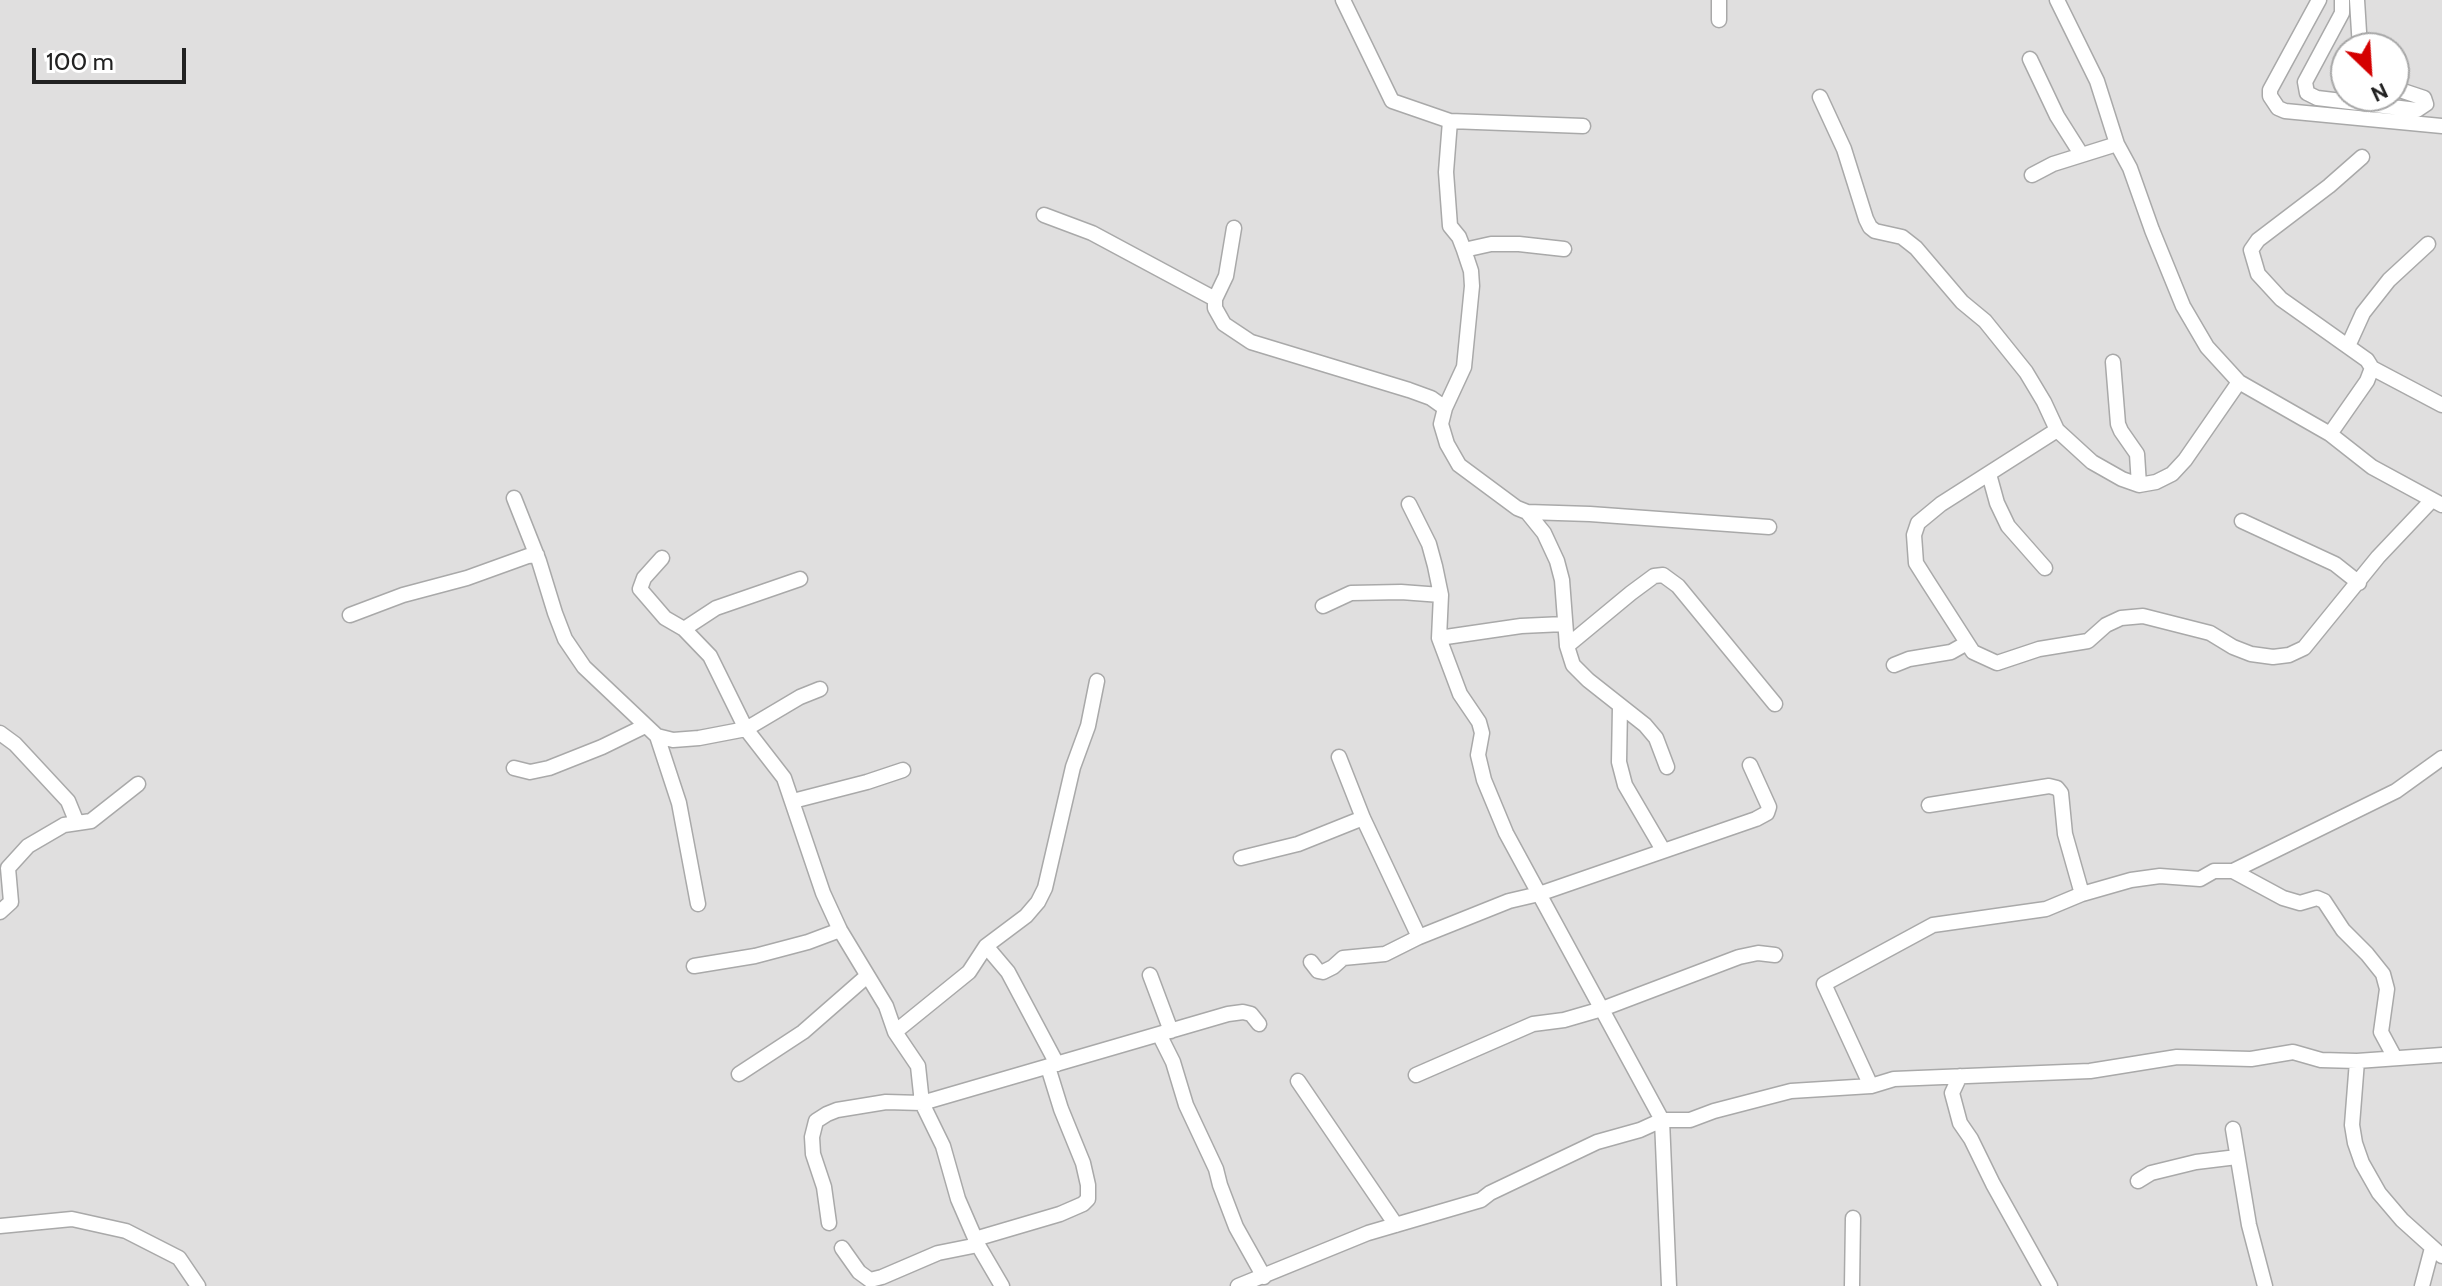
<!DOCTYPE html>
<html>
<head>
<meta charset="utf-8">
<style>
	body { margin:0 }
	#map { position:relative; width:2442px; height:1286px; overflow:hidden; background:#f2efe9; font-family:Cabin,sans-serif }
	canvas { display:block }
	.north { position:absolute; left:2330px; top:32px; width:80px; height:80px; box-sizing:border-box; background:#fff; border:2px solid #a7a7a7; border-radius:50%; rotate:155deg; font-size:22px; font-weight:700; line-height:32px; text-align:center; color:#222 }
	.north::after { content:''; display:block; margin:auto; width:28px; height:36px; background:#d40000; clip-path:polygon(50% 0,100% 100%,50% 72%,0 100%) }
	.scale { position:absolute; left:32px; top:48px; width:154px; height:36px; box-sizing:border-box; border:4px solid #222; border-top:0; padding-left:10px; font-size:24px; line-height:28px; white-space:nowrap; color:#222; -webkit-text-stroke:6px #fff; paint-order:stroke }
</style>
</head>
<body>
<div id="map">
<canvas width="2442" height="1286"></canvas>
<div class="north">N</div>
<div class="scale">100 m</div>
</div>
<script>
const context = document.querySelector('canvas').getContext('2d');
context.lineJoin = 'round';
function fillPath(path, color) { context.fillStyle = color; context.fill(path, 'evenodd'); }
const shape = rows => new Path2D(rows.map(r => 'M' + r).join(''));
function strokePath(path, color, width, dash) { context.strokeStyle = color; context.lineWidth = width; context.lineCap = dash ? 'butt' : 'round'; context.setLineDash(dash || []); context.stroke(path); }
fillPath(shape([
	[0,0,2442,0,2442,1286,0,1286],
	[2346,48,2394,48,2394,96,2346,96]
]), '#e0dfdf');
const minor = shape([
	[1343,0,1392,101,1450,121,1583,126],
	[1719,0,1719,20],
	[2057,0,2097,81,2117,144,2130,168,2152,230,2183,306,2207,347,2239,382,2330,434,2372,467,2442,505],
	[2319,0,2270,90,2270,96,2278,108,2285,111,2442,126],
	[2342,0,2342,13,2305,82,2307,93,2317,98,2417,110,2426,104,2424,98,2394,88],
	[2357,0,2360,48],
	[2030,59,2057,116,2081,154],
	[1820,97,1844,149,1866,219,1870,227,1875,231,1902,237,1916,248,1962,302,1985,321,2026,372,2044,402,2057,430,2092,462,2122,479,2139,485,2156,482,2172,474,2185,460,2239,382],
	[1450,121,1446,172,1450,226,1459,237,1464,250,1471,271,1472,286,1464,367,1445,408,1441,424,1447,444,1459,465,1517,508,1527,512,1590,514,1769,527],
	[2032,175,2053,164,2117,144],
	[1044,215,1092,233,1215,299],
	[1234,228,1226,276,1215,299,1215,308,1224,324,1251,342,1409,390,1431,398,1445,408],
	[1464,250,1491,244,1519,244,1564,249],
	[2348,346,2363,313,2389,280,2428,244],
	[2113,362,2118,424,2121,431,2137,454,2139,485],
	[2372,368,2442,405],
	[2057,430,1941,504,1918,523,1914,535,1916,563,1928,582,1973,652,1997,663,2039,649,2088,641,2106,625,2121,618,2143,616,2210,633,2233,647,2251,654,2273,657,2289,655,2304,648,2378,557,2432,500],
	[2330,434,2367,381,2372,368,2367,360,2281,299,2258,274,2251,250,2258,240,2329,186,2362,157],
	[1989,474,1997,503,2008,526,2045,568],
	[514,498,539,561,555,613,565,639,584,667,657,736,673,740,699,738,746,729,800,697,820,689],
	[1409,504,1429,544,1435,566,1441,595,1439,638,1460,694,1479,722,1482,733,1478,755,1484,780,1506,833,1662,1120,1669,1286],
	[1527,512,1544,533,1557,561,1562,580,1567,646,1573,665,1588,680,1645,725,1656,738,1667,767],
	[2242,521,2335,564,2359,583],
	[662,558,644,578,640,589,665,618,684,629,710,656,746,729,784,778,823,893,840,930,886,1006,895,1032,918,1066,922,1103,943,1146,958,1199,978,1245,1002,1286],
	[1323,606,1351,593,1401,592,1441,595],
	[350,615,403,595,467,578,528,556,537,555],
	[684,629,716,608,800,579],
	[1439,638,1521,626,1564,624],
	[1567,646,1631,593,1654,576,1663,575,1678,586,1775,704],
	[1894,665,1909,659,1951,652,1967,643],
	[1620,707,1619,762,1625,785,1663,850],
	[0,733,15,744,68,801,77,823],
	[657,736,679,803,698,904],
	[1339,757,1363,818,1419,937],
	[514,768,530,772,549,768,602,747,645,726],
	[793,801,867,782,903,770],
	[1929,805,2049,786,2057,788,2061,793,2065,834,2082,894],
	[1241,858,1298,844,1363,818],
	[2233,871,2283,898,2300,903,2317,898,2324,901,2343,930,2367,954,2383,974,2387,989,2381,1032,2395,1058],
	[0,912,11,902,8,868,28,846,64,825,91,821,138,784],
	[986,946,1008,972,1057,1064],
	[1311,962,1318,971,1323,972,1333,967,1343,958,1385,954,1419,937,1509,901,1539,894,1756,819,1767,813,1769,807,1750,765],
	[694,966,755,956,808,942,840,930],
	[1150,975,1171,1031],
	[895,1032,969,972,986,946,1026,916,1038,902,1045,888,1073,767,1088,726,1097,681],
	[1159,1034,1173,1062,1186,1105,1216,1169,1220,1185,1236,1227,1264,1277],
	[2357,1061,2352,1125,2355,1143,2362,1163,2379,1193,2402,1220,2442,1256],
	[739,1074,803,1032,867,976],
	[1416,1075,1533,1024,1564,1020,1602,1009,1739,957,1758,953,1775,955],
	[1960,1076,1952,1093,1960,1123,1971,1139,1993,1184,2050,1286],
	[1298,1081,1396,1225],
	[1871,1086,1824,984,1933,925,2046,909,2082,894,2131,880,2160,876,2200,879,2214,871,2233,871,2396,791,2442,758],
	[2233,1129,2249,1225,2265,1286],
	[2138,1181,2151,1173,2196,1162,2237,1157],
	[829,1223,824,1187,813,1154,812,1137,816,1121,827,1114,837,1110,886,1102,922,1103,1228,1014,1243,1012,1251,1014,1259,1024],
	[0,1226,72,1219,126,1231,179,1258,198,1286],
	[975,1239,1060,1214,1083,1204,1088,1199,1088,1185,1083,1163,1061,1109,1048,1067],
	[842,1248,859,1272,870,1280,882,1277,938,1253,978,1245],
	[1238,1286,1368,1233,1481,1200,1490,1193,1597,1142,1640,1130,1662,1120,1690,1120,1714,1111,1791,1091,1871,1086,1894,1079,2090,1071,2177,1057,2251,1059,2293,1052,2321,1060,2357,1061,2442,1055],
	[1852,1286,1853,1218],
	[2422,1286,2432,1248]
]);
strokePath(minor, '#a9a9a9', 17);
strokePath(minor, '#fff', 14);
</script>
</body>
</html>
